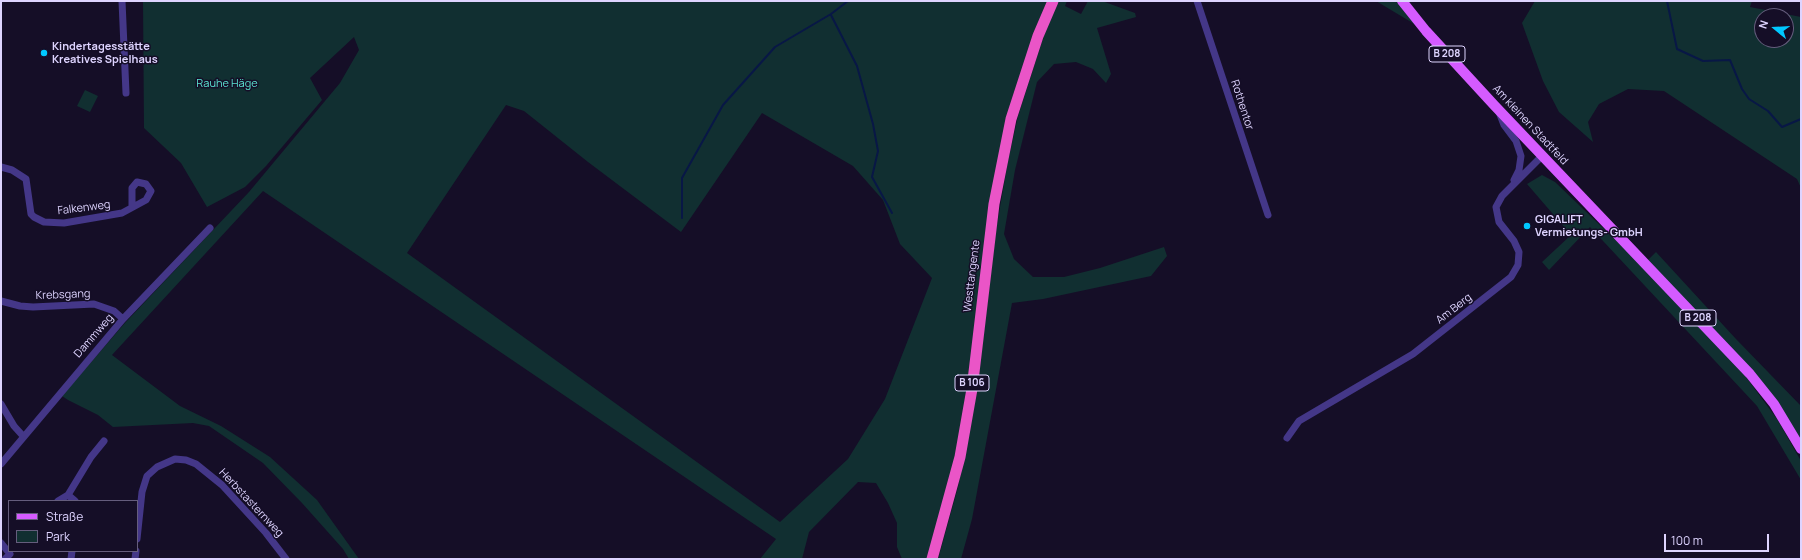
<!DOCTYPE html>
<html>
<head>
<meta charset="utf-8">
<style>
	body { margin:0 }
	#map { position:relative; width:1802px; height:560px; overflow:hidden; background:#150e27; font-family:Manrope,sans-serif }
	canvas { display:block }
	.frame { position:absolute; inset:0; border:2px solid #ded4ff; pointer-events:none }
	.legend { position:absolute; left:8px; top:500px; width:130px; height:52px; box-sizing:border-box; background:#150e27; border:1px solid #655d7d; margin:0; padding:5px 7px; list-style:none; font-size:12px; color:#ded4ff }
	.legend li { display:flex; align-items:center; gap:8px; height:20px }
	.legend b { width:20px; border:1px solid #655d7d }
	.north { position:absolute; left:1754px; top:8px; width:40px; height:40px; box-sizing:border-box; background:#150e27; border:1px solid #655d7d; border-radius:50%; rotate:288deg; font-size:11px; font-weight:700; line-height:16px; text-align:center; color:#ded4ff }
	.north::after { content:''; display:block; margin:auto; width:14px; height:18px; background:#00c8ff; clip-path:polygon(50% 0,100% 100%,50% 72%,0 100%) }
	.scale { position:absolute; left:1664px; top:534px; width:105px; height:18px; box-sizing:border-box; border:2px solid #ded4ff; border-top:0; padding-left:5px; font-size:12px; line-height:14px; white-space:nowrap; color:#ded4ff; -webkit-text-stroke:3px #150e27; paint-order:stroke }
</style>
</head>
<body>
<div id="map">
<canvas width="1802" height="560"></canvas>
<div class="frame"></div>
<ul class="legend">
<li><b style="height:5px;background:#d55bff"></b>Straße</li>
<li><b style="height:11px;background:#112f31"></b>Park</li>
</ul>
<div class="north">N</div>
<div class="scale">100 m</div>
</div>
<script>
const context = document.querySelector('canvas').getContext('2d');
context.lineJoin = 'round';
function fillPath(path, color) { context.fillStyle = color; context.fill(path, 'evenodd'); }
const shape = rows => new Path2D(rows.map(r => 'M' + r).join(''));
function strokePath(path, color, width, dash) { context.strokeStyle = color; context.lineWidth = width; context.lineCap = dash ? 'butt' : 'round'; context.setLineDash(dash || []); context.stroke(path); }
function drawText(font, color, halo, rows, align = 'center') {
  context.font = font + ' Manrope,sans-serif'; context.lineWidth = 3; context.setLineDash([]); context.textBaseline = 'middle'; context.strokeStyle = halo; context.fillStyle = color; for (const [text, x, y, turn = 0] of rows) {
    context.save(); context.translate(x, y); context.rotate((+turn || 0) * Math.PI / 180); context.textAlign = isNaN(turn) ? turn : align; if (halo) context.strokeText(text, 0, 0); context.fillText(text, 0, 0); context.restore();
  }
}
fillPath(shape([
	[143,1,1055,1,1011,119,972,389,932,559,902,559,897,547,897,523,888,503,876,483,858,482,809,532,802,559,760,559,776,539,263,191,112,355,180,406,221,426,270,457,317,500,359,559,349,559,343,549,302,503,263,463,209,426,193,423,113,427,98,415,68,400,62,396,124,324,249,192,340,83,359,50,354,37,310,78,322,100,266,166,245,187,207,207,181,163,144,128],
	[506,105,524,111,588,162,681,232,762,113,853,166,883,200,900,244,932,278,885,399,848,459,780,522,407,253],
	[1055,1,1067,1,1065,6,1081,14,1088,1,1102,1,1135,13,1136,17,1097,28,1111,74,1106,83,1093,69,1076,62,1054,64,1037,82,1015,170,1004,234,1014,259,1033,277,1064,277,1100,268,1164,247,1167,256,1151,276,1043,299,1012,303,972,519,961,559,938,559,958,487,976,396,996,230,1008,161,1018,116],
	[1376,1,1402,1,1426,31],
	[1535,1,1752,1,1750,7,1801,17,1801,188,1797,179,1664,91,1628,89,1599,104,1588,122,1593,142,1559,112,1543,81,1522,23],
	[1762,16,1786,16,1786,40,1762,40],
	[85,90,98,96,90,112,77,106],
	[1542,175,1555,182,1628,252,1743,373,1777,419,1801,461,1801,480,1757,406,1590,227,1549,270,1542,262,1571,235,1527,184],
	[1656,252,1736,339,1801,406,1801,444,1767,390,1648,260]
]), '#112f31');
strokePath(shape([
	[1667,1,1677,49,1703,61,1730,60,1742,89,1749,99,1768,111,1782,127,1801,119],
	[831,15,857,66,873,124,878,151,872,177,892,213],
	[682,218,682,178,723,105,775,47,831,14,848,1]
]), '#081746', 2);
strokePath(shape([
	[122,1,126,93],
	[1197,1,1268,215],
	[1499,112,1504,125,1516,141,1521,156,1519,170,1514,180],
	[1,167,12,170,26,179,31,214,34,217,44,222,64,223,122,213,146,200,151,191,146,184,137,182,132,188,132,206],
	[1,301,20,306,33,307,94,304,114,311,123,319],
	[1,404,14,426,23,436],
	[1287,438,1299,421,1413,354,1511,277,1518,265,1519,252,1514,241,1499,222,1496,207,1502,196,1542,156],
	[1,464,123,319,210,228],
	[68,495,75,501],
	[58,501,68,495,91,457,104,441],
	[137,539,142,492,147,476,157,467,175,459,186,460,196,464,222,485,266,533,286,559],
	[1,543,10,554,5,559],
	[71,559,72,551],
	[135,559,136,551]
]), '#443788', 7);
strokePath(shape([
	[1402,1,1426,31,1494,105,1750,374,1774,404,1801,449]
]), '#d55bff', 10);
strokePath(shape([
	[932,559,960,457,972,389,994,204,1011,119,1038,36,1053,1]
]), '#ea55c7', 11);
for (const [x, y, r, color] of [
	[44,53,4,"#00c8ff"],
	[1527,226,4,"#00c8ff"]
]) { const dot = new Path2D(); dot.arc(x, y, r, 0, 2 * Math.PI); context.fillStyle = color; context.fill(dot); strokePath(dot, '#150e27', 1.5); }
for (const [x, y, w] of [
	[1447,54,36],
	[1698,318,36],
	[972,383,34]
]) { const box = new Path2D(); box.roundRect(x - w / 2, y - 8, w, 16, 3); context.fillStyle = '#150e27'; context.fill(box); strokePath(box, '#ded4ff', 1); }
drawText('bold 10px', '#ded4ff', null, [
	["B 208",1447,54],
	["B 208",1698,318],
	["B 106",972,383]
]);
drawText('bold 11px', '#ded4ff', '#150e27', [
	["Kindertagesstätte",52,47],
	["Kreatives Spielhaus",52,60],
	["GIGALIFT",1535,220],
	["Vermietungs- GmbH",1535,233]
], 'left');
drawText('11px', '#5be4d2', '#150e27', [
	["Rauhe Häge",227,84]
]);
drawText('11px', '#ded4ff', '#150e27', [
	["Rothentor",1242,105,72],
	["Am kleinen Stadtfeld",1530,125,47],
	["Falkenweg",84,208,-7],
	["Westtangente",972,276,-83],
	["Krebsgang",63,295,-2],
	["Am Berg",1454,309,-38],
	["Dammweg",94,336,-49],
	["Herbstasternweg",251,503,47]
]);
</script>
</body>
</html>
